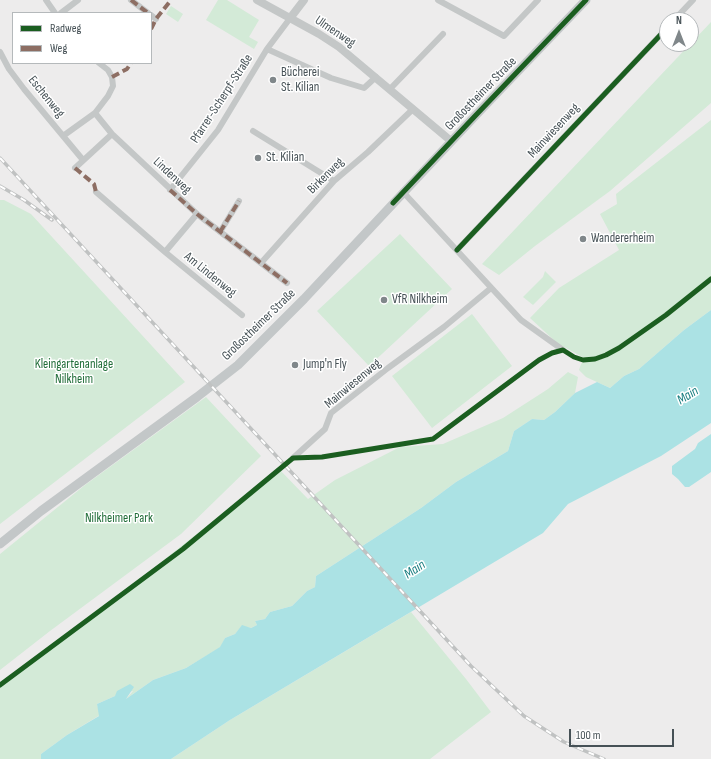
<!DOCTYPE html>
<html>
<head>
<meta charset="utf-8">
<style>
	body { margin:0 }
	#map { position:relative; width:711px; height:759px; overflow:hidden; background:#edecec; font-family:"Sofia Sans Condensed",sans-serif }
	canvas { display:block }
	.legend { position:absolute; left:12px; top:12px; width:140px; height:52px; box-sizing:border-box; background:#fff; border:1px solid #b5b9bb; margin:0; padding:5px 7px; list-style:none; font-size:12px; color:#465156 }
	.legend li { display:flex; align-items:center; gap:8px; height:20px }
	.legend b { width:20px; border:1px solid #b5b9bb }
	.north { position:absolute; left:659px; top:12px; width:40px; height:40px; box-sizing:border-box; background:#fff; border:1px solid #b5b9bb; border-radius:50%; rotate:0deg; font-size:11px; font-weight:700; line-height:16px; text-align:center; color:#465156 }
	.north::after { content:''; display:block; margin:auto; width:14px; height:18px; background:#80878a; clip-path:polygon(50% 0,100% 100%,50% 72%,0 100%) }
	.scale { position:absolute; left:569px; top:729px; width:105px; height:18px; box-sizing:border-box; border:2px solid #465156; border-top:0; padding-left:5px; font-size:12px; line-height:14px; white-space:nowrap; color:#465156; -webkit-text-stroke:3px #fff; paint-order:stroke }
</style>
</head>
<body>
<div id="map">
<canvas width="711" height="759"></canvas>
<ul class="legend">
<li><b style="height:5px;background:#1b5e20"></b>Radweg</li>
<li><b style="height:5px;background:#8d6e63"></b>Weg</li>
</ul>
<div class="north">N</div>
<div class="scale">100 m</div>
</div>
<script>
const context = document.querySelector('canvas').getContext('2d');
context.lineJoin = 'round';
function fillPath(path, color) { context.fillStyle = color; context.fill(path, 'evenodd'); }
const shape = rows => new Path2D(rows.map(r => 'M' + r).join(''));
function strokePath(path, color, width, dash) { context.strokeStyle = color; context.lineWidth = width; context.lineCap = dash ? 'butt' : 'round'; context.setLineDash(dash || []); context.stroke(path); }
function drawText(font, color, halo, rows, align = 'center') {
  context.font = font + ' "Sofia Sans Condensed",sans-serif'; context.lineWidth = 3; context.setLineDash([]); context.textBaseline = 'middle'; context.strokeStyle = halo; context.fillStyle = color; for (const [text, x, y, turn = 0] of rows) {
    context.save(); context.translate(x, y); context.rotate((+turn || 0) * Math.PI / 180); context.textAlign = isNaN(turn) ? turn : align; if (halo) context.strokeText(text, 0, 0); context.fillText(text, 0, 0); context.restore();
  }
}
fillPath(shape([
	[218,0,227,0,259,20,249,37,258,42,254,49,206,20],
	[171,6,183,14,178,22,166,14],
	[711,22,711,103,610,191,535,246,499,275,482,264],
	[711,120,711,310,684,330,639,369,624,376,610,388,586,377,579,370,581,364,586,359,557,343,530,318,559,288,619,250,600,214,617,204,616,194],
	[0,200,4,200,31,214,185,382,0,524],
	[400,234,452,289,369,366,317,311],
	[545,271,556,282,533,305,523,297,543,277],
	[472,314,512,366,432,428,392,376],
	[568,372,578,377,575,393,555,412,544,420,532,419,514,431,508,451,456,482,421,508,316,576,315,587,307,591,292,606,270,612,265,619,255,621,257,625,251,628,242,626,235,634,225,638,221,647,186,668,153,680,126,699,133,691,115,696,97,704,100,715,67,735,41,754,41,759,0,759,0,686,118,596,279,469,308,499,335,480,400,447,443,444,503,418,548,389],
	[206,397,261,456,181,534,50,631,0,670,0,554,85,485],
	[411,612,466,679,491,712,430,759,171,759,230,720]
]), '#d3ead7');
fillPath(shape([
	[711,310,711,423,661,456,568,504,543,533,230,720,171,759,41,759,41,754,67,735,99,716,97,704,115,696,117,691,130,684,134,687,126,699,153,680,186,668,220,647,225,638,235,634,242,625,251,628,257,625,255,621,265,619,270,612,292,606,307,591,315,587,316,576,421,508,456,482,508,451,514,431,532,419,544,420,555,412,575,393,597,382,610,388,624,376,639,369,684,330],
	[711,434,711,472,689,487,685,487,678,479,672,474,672,466,695,449,698,443]
]), '#abe2e4');
strokePath(shape([
	[46,0,55,13],
	[131,0,148,13],
	[438,0,504,36,538,0],
	[61,13,78,0],
	[151,15,156,19],
	[674,20,693,0],
	[267,49,331,78,364,88,376,77],
	[0,52,9,69,24,89,83,160],
	[390,89,443,34],
	[95,113,112,134,197,214,287,283],
	[253,131,334,181],
	[63,136,95,113,108,96,113,86,112,77,108,70,99,63],
	[75,168,112,134],
	[170,190,218,130,267,49,291,17],
	[96,192,165,252,197,214],
	[404,193,521,320,563,350],
	[220,232,239,201],
	[457,250,667,28],
	[165,252,242,315],
	[261,263,334,181,368,152,412,110],
	[293,458,325,429,331,413,388,368,444,327,491,288]
]), '#c4c7c7', 6);
strokePath(shape([
	[257,0,319,34,339,47,451,141],
	[291,17,304,0]
]), '#c4c7c7', 8);
strokePath(shape([
	[0,544,41,511,197,397,238,365,304,299,476,115,586,0]
]), '#c3c7c8', 9);
const rail = shape([
	[0,158,471,666,524,716,564,742,604,759],
	[0,186,24,200,52,220]
]);
strokePath(rail, '#c0c2c2', 3.5);
strokePath(rail, '#fff', 2, [6]);
strokePath(shape([
	[131,0,148,13],
	[151,29,156,19,171,0],
	[112,77,127,69,131,63],
	[75,168,94,184,96,192],
	[170,190,197,214,287,283],
	[220,232,239,201]
]), '#8d6e63', 4, [8, 4]);
strokePath(shape([
	[393,203,476,115,586,0],
	[457,250,667,28],
	[0,685,183,549,293,458,322,457,433,439,539,360,552,353,563,350,574,357,583,360,595,359,606,355,619,348,666,315,711,279]
]), '#1b5e20', 5);
for (const [x, y, r, color] of [
	[273,80,4,"#80878a"],
	[258,158,4,"#80878a"],
	[583,239,4,"#80878a"],
	[384,300,4,"#80878a"],
	[295,365,4,"#80878a"]
]) { const dot = new Path2D(); dot.arc(x, y, r, 0, 2 * Math.PI); context.fillStyle = color; context.fill(dot); strokePath(dot, '#fff', 1.5); }
drawText('13px', '#465156', '#fff', [
	["Ulmenweg",335,32,34],
	["Großostheimer Straße",481,94,-46],
	["Eschenweg",46,97,51],
	["Pfarrer-Scherpf-Straße",222,99,-57],
	["Mainwiesenweg",554,131,-47],
	["Lindenweg",172,176,43],
	["Birkenweg",326,176,-45],
	["Am Lindenweg",210,275,39],
	["Großostheimer Straße",259,325,-44],
	["Mainwiesenweg",353,384,-40]
]);
drawText('13px', '#465156', '#fff', [
	["Bücherei",281,73],
	["St. Kilian",281,88],
	["St. Kilian",266,158],
	["Wandererheim",591,239],
	["VfR Nilkheim",392,300],
	["Jump'n Fly",303,365]
], 'left');
drawText('13px', '#206d38', '#fff', [
	["Kleingartenanlage",74,365],
	["Nilkheim",74,380],
	["Nilkheimer Park",119,519]
]);
drawText('italic 14px', '#1a7e80', '#fff', [
	["Main",688,396,-32],
	["Main",415,570,-34]
]);
</script>
</body>
</html>
